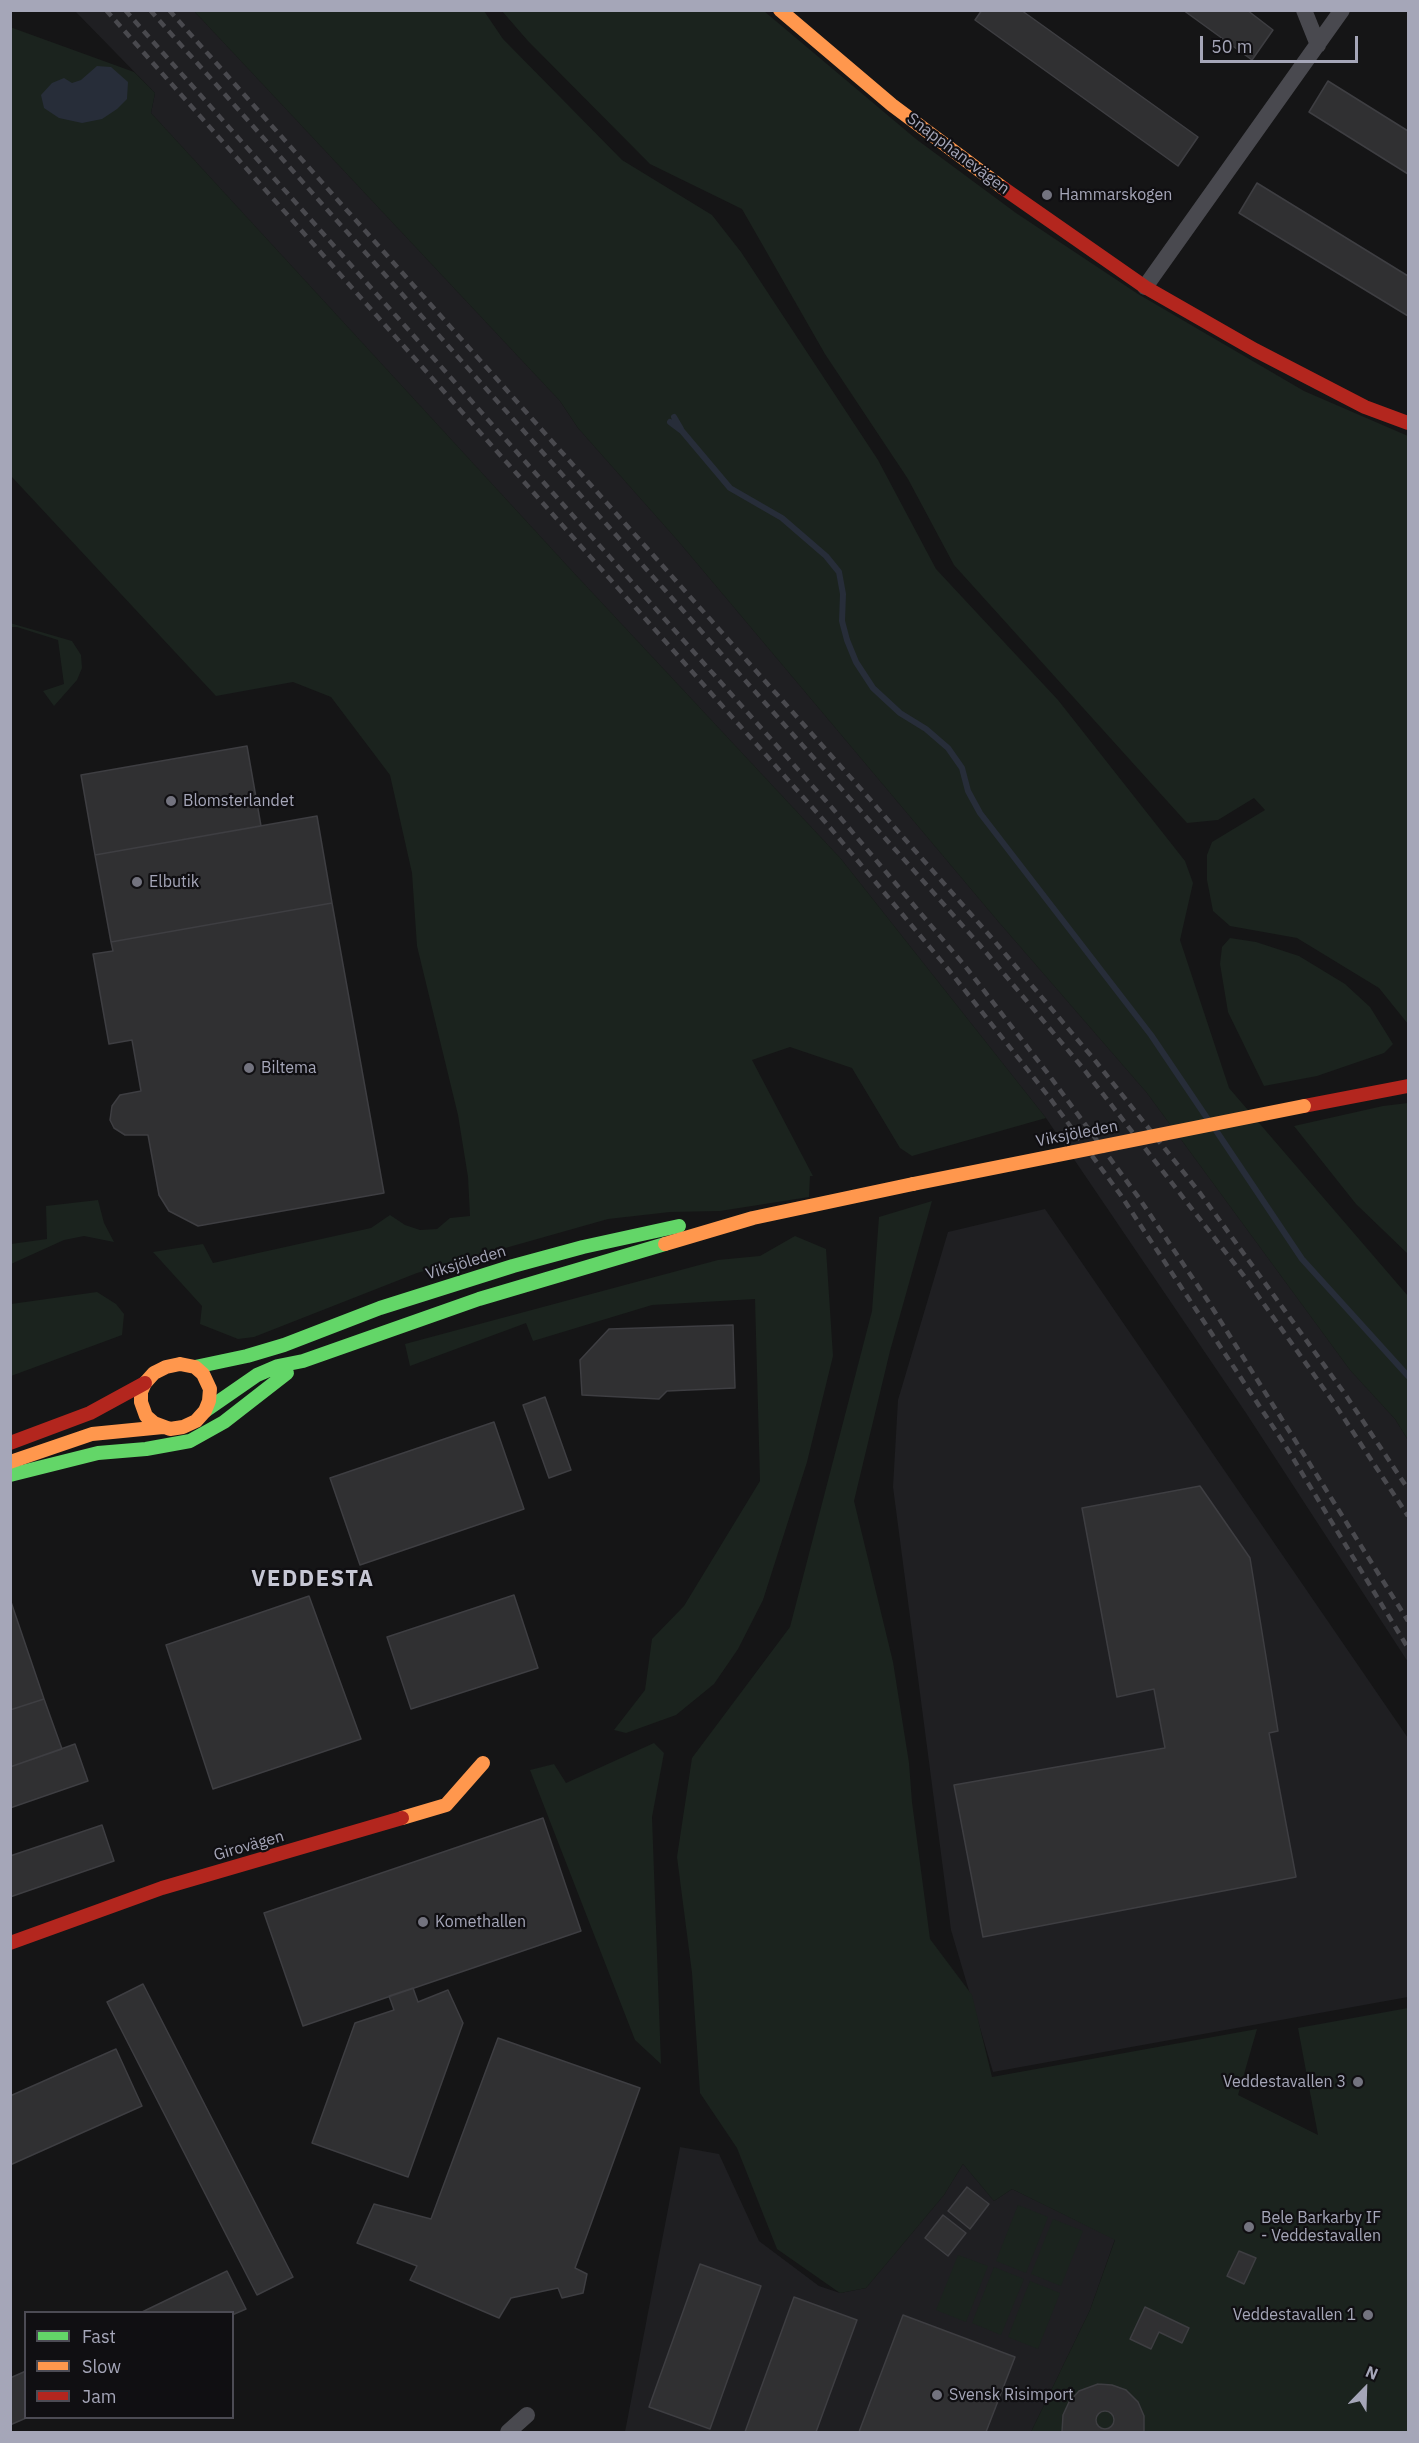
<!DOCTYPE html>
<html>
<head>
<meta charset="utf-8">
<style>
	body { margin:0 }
	#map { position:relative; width:1419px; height:2443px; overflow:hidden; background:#151516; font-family:"IBM Plex Sans",sans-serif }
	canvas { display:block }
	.frame { position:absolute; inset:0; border:12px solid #a5a6b8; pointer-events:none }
	.legend { position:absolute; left:24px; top:2311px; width:210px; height:108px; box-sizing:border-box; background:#100f12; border:2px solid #4c4b54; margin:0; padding:8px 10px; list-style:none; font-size:18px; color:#a5a6b8 }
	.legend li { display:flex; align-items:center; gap:12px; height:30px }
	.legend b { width:30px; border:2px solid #4c4b54 }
	.north { position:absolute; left:1335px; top:2359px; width:60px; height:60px; -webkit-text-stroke:4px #100f12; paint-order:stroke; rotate:23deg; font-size:16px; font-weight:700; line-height:24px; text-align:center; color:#a5a6b8 }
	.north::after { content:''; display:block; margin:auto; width:21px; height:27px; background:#a5a6b8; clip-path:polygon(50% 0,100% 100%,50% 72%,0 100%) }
	.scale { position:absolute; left:1200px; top:36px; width:158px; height:27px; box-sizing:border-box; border:3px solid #a5a6b8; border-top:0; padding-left:8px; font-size:18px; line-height:21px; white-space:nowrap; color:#a5a6b8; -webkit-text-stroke:4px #100f12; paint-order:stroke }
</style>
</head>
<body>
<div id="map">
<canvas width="1419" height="2443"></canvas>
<div class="frame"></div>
<ul class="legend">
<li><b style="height:8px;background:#63d668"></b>Fast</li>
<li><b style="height:8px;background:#ff974d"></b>Slow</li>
<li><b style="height:8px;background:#b3261e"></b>Jam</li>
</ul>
<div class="north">N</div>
<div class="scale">50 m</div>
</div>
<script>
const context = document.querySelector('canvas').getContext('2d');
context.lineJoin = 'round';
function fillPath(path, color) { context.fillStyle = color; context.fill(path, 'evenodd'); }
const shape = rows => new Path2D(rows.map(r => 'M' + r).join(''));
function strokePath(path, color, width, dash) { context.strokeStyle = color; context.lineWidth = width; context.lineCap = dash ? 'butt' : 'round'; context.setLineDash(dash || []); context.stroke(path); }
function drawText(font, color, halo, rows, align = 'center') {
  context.font = font + ' "IBM Plex Sans",sans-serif'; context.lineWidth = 4.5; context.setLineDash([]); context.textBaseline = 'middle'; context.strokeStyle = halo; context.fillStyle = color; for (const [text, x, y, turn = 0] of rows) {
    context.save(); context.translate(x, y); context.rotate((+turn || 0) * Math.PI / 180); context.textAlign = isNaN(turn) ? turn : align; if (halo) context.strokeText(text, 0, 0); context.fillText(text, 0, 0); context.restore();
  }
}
fillPath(shape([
	[75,11,194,11,560,401,578,428,679,542,997,920,1147,1093,1350,1370,1395,1419,1408,1440,1408,1662,1246,1413,1046,1118,841,859,573,572,151,113,155,93],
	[1045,1209,1408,1738,1408,1997,993,2072,951,1930,893,1487,898,1400,948,1232],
	[680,2147,719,2154,759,2241,819,2286,840,2293,866,2288,944,2195,963,2164,994,2201,1012,2189,1115,2239,1090,2310,1031,2432,625,2432]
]), '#1f1f22');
fillPath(shape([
	[194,11,484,11,503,39,622,160,712,215,741,252,878,460,936,569,1058,700,1185,861,1193,883,1180,940,1229,1088,1408,1296,1408,1440,1395,1419,1350,1370,1147,1093,997,920,679,542,578,428,560,401],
	[502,11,764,11,916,139,1016,213,1138,294,1304,391,1408,436,1408,1024,1379,988,1297,938,1230,926,1213,911,1207,880,1207,855,1212,842,1265,810,1254,798,1218,820,1187,823,954,565,908,479,825,354,742,209,650,164,528,41],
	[10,27,134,72,155,93,151,113,573,572,841,859,1046,1118,912,1156,900,1148,852,1068,790,1047,752,1060,813,1176,810,1176,809,1197,720,1211,670,1212,608,1219,417,1273,254,1337,238,1339,200,1324,202,1306,153,1252,203,1244,213,1263,371,1228,390,1215,405,1225,420,1230,437,1229,450,1218,470,1216,468,1177,458,1115,417,946,412,873,390,775,331,697,293,682,216,696,11,476],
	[10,623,72,641,81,655,82,668,77,680,54,706,43,691,64,684,58,640,17,627,11,627],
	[1230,938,1256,942,1299,956,1345,984,1370,1007,1393,1044,1384,1053,1317,1076,1264,1086,1228,1012,1220,964,1222,947],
	[1408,1103,1408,1254,1356,1204,1294,1126,1383,1106],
	[98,1200,104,1223,114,1242,84,1236,64,1240,11,1264,11,1244,47,1239,46,1206],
	[932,1201,890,1351,854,1501,893,1662,909,1763,912,1802,930,1939,972,1995,992,2077,1257,2029,1238,2095,1318,2135,1298,2028,1408,2008,1408,2432,1031,2432,1090,2310,1115,2240,1012,2189,994,2201,963,2164,944,2195,866,2288,840,2293,777,2249,737,2148,700,2093,692,1973,677,1857,692,1758,790,1627,872,1311,879,1217],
	[795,1236,826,1249,833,1356,807,1462,763,1600,738,1649,714,1684,676,1715,626,1733,614,1730,645,1690,652,1639,684,1606,760,1481,755,1299,652,1305,533,1341,526,1323,410,1366,405,1344,718,1260,760,1256],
	[97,1292,116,1304,124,1314,122,1335,11,1376,11,1304],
	[654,1743,664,1753,652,1817,661,2064,635,2040,530,1770,554,1764,566,1783],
	[1018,2205,1048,2217,1026,2273,996,2261],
	[1053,2219,1083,2231,1061,2286,1031,2274],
	[958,2255,988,2266,966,2322,936,2310],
	[994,2267,1024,2279,1001,2335,972,2323],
	[1030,2281,1060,2293,1038,2349,1008,2337]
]), '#1b231e');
fillPath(shape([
	[97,66,111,67,128,82,127,99,117,109,102,119,82,123,59,118,44,108,41,95,52,83,64,78,72,83,81,80]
]), '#272d39');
strokePath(shape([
	[674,417,681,429],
	[670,422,682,431,730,488,782,518,826,556,839,572,843,594,842,621,847,640,856,662,873,688,900,713,926,729,948,748,962,768,968,791,980,813,1151,1035,1207,1118],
	[1215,1129,1302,1259,1408,1376]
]), '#272d39', 6);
const building = shape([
	[982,10,1021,10,1198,137,1178,166,975,20,982,10],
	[1183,10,1247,10,1273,30,1252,60,1183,10],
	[1328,81,1408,131,1408,174,1309,112,1328,81],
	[1257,183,1408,276,1408,316,1239,213,1257,183],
	[247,746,261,826,95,855,81,775,247,746],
	[317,816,332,903,111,942,95,855,317,816],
	[332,903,384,1193,198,1226,169,1211,159,1195,148,1135,125,1135,114,1128,110,1120,112,1106,120,1095,141,1091,132,1040,109,1044,93,954,113,951,111,942,332,903],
	[733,1325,735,1388,667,1391,659,1399,582,1395,580,1360,609,1329,733,1325],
	[545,1397,571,1470,549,1478,523,1405,545,1397],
	[494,1422,524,1509,360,1565,330,1478,494,1422],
	[1200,1486,1250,1558,1278,1731,1269,1733,1296,1877,983,1937,954,1785,1165,1748,1154,1689,1117,1697,1082,1508,1200,1486],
	[514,1595,538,1668,411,1709,387,1637,514,1595],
	[309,1596,361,1739,213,1789,166,1645,309,1596],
	[10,1599,44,1699,10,1710,10,1599],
	[44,1699,62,1749,10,1767,10,1710,44,1699],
	[75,1744,88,1781,10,1808,10,1767,75,1744],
	[543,1818,581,1931,303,2026,264,1913,543,1818],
	[102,1825,114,1861,10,1897,10,1856,102,1825],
	[143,1984,293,2277,257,2295,107,2002,143,1984],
	[413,1988,418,2002,448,1990,463,2023,408,2177,312,2143,355,2023,394,2010,389,1996,413,1988],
	[498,2038,640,2088,575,2268,587,2274,583,2293,562,2298,558,2288,511,2298,499,2318,410,2280,417,2266,357,2243,374,2204,431,2219,498,2038],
	[116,2049,142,2106,10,2165,10,2096,116,2049],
	[967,2187,989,2204,970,2229,948,2211,967,2187],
	[943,2215,966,2233,948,2256,925,2238,943,2215],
	[1239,2251,1256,2258,1244,2284,1227,2276,1239,2251],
	[700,2264,761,2286,710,2429,649,2407,700,2264],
	[227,2271,246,2309,232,2315,232,2312,142,2312,227,2271],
	[794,2297,857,2320,816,2432,745,2432,794,2297],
	[1145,2307,1189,2328,1182,2343,1159,2332,1151,2349,1130,2339,1145,2307],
	[903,2315,1015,2357,986,2432,859,2432,903,2315],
	[26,2371,26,2418,10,2425,10,2378,26,2371],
	[1098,2384,1112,2385,1126,2390,1138,2402,1144,2416,1144,2432,1062,2432,1063,2415,1069,2402,1079,2391,1098,2384],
	'1096 2420a9 9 0 1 1 18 0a9 9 0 1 1-18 0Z'
]);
fillPath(building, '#303032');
strokePath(building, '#3e3e42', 1.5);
strokePath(shape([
	[1304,10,1318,45],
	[1145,287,1342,10],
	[508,2432,527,2415]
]), '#49494f', 16);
strokePath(shape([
	[195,1367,247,1356,284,1345,380,1308,513,1266,583,1247,679,1226],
	[205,1411,257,1375,278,1366,303,1361,479,1299,665,1244],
	[10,1475,98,1453,146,1449,190,1441,224,1422,287,1373]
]), '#63d668', 14);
strokePath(shape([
	[780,10,892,105,1003,188],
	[665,1244,753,1218,913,1184],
	[180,1364,195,1367,203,1374,210,1389,209,1401,205,1411,196,1421,183,1427,170,1429,154,1423,146,1416,141,1402,141,1392,145,1383,154,1373,166,1367,180,1364],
	[10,1462,92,1434,163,1427],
	[402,1818,446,1805,483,1763]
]), '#ff974d', 14);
strokePath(shape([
	[1003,188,1145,287,1255,350,1365,407,1408,423],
	[1304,1106,1408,1086],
	[10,1443,90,1413,145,1383],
	[10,1943,162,1888,402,1818]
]), '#b3261e', 14);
strokePath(shape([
	[106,10,827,824,948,969,1049,1097,1120,1194,1285,1445,1408,1648],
	[125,10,833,809,965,966,1049,1075,1139,1198,1208,1301,1408,1621],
	[150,10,979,944,1082,1067,1244,1276,1334,1403,1408,1516],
	[169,10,860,788,991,937,1093,1058,1200,1193,1345,1394,1408,1489]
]), '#49494e', 4.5, [8, 6]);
strokePath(shape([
	[913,1184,1304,1106]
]), '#ff974d', 14);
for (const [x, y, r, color] of [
	[1047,195,6,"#73737f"],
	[171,801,6,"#73737f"],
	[137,882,6,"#73737f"],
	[249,1068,6,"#73737f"],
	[423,1922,6,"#73737f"],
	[1358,2082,6,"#73737f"],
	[1249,2227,6,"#73737f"],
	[1368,2315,6,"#73737f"],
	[937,2395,6,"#73737f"]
]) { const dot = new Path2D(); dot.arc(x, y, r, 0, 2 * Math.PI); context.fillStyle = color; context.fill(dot); strokePath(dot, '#100f12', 2); }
drawText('16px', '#a5a6b8', '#100f12', [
	["Snapphanevägen",958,154,37],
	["Viksjöleden",1077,1134,-11],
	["Viksjöleden",466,1263,-17],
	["Girovägen",249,1846,-16]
]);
drawText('16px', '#a5a6b8', '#100f12', [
	["Hammarskogen",1059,195],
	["Blomsterlandet",183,801],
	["Elbutik",149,882],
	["Biltema",261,1068],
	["Komethallen",435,1922],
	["Veddestavallen 3",1346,2082,"right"],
	["Bele Barkarby IF",1261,2218],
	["- Veddestavallen",1261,2236],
	["Veddestavallen 1",1356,2315,"right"],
	["Svensk Risimport",949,2395]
], 'left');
context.letterSpacing = '1.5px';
drawText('bold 22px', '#c6c7d4', '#100f12', [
	["VEDDESTA",313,1580]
]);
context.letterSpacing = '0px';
</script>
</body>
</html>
